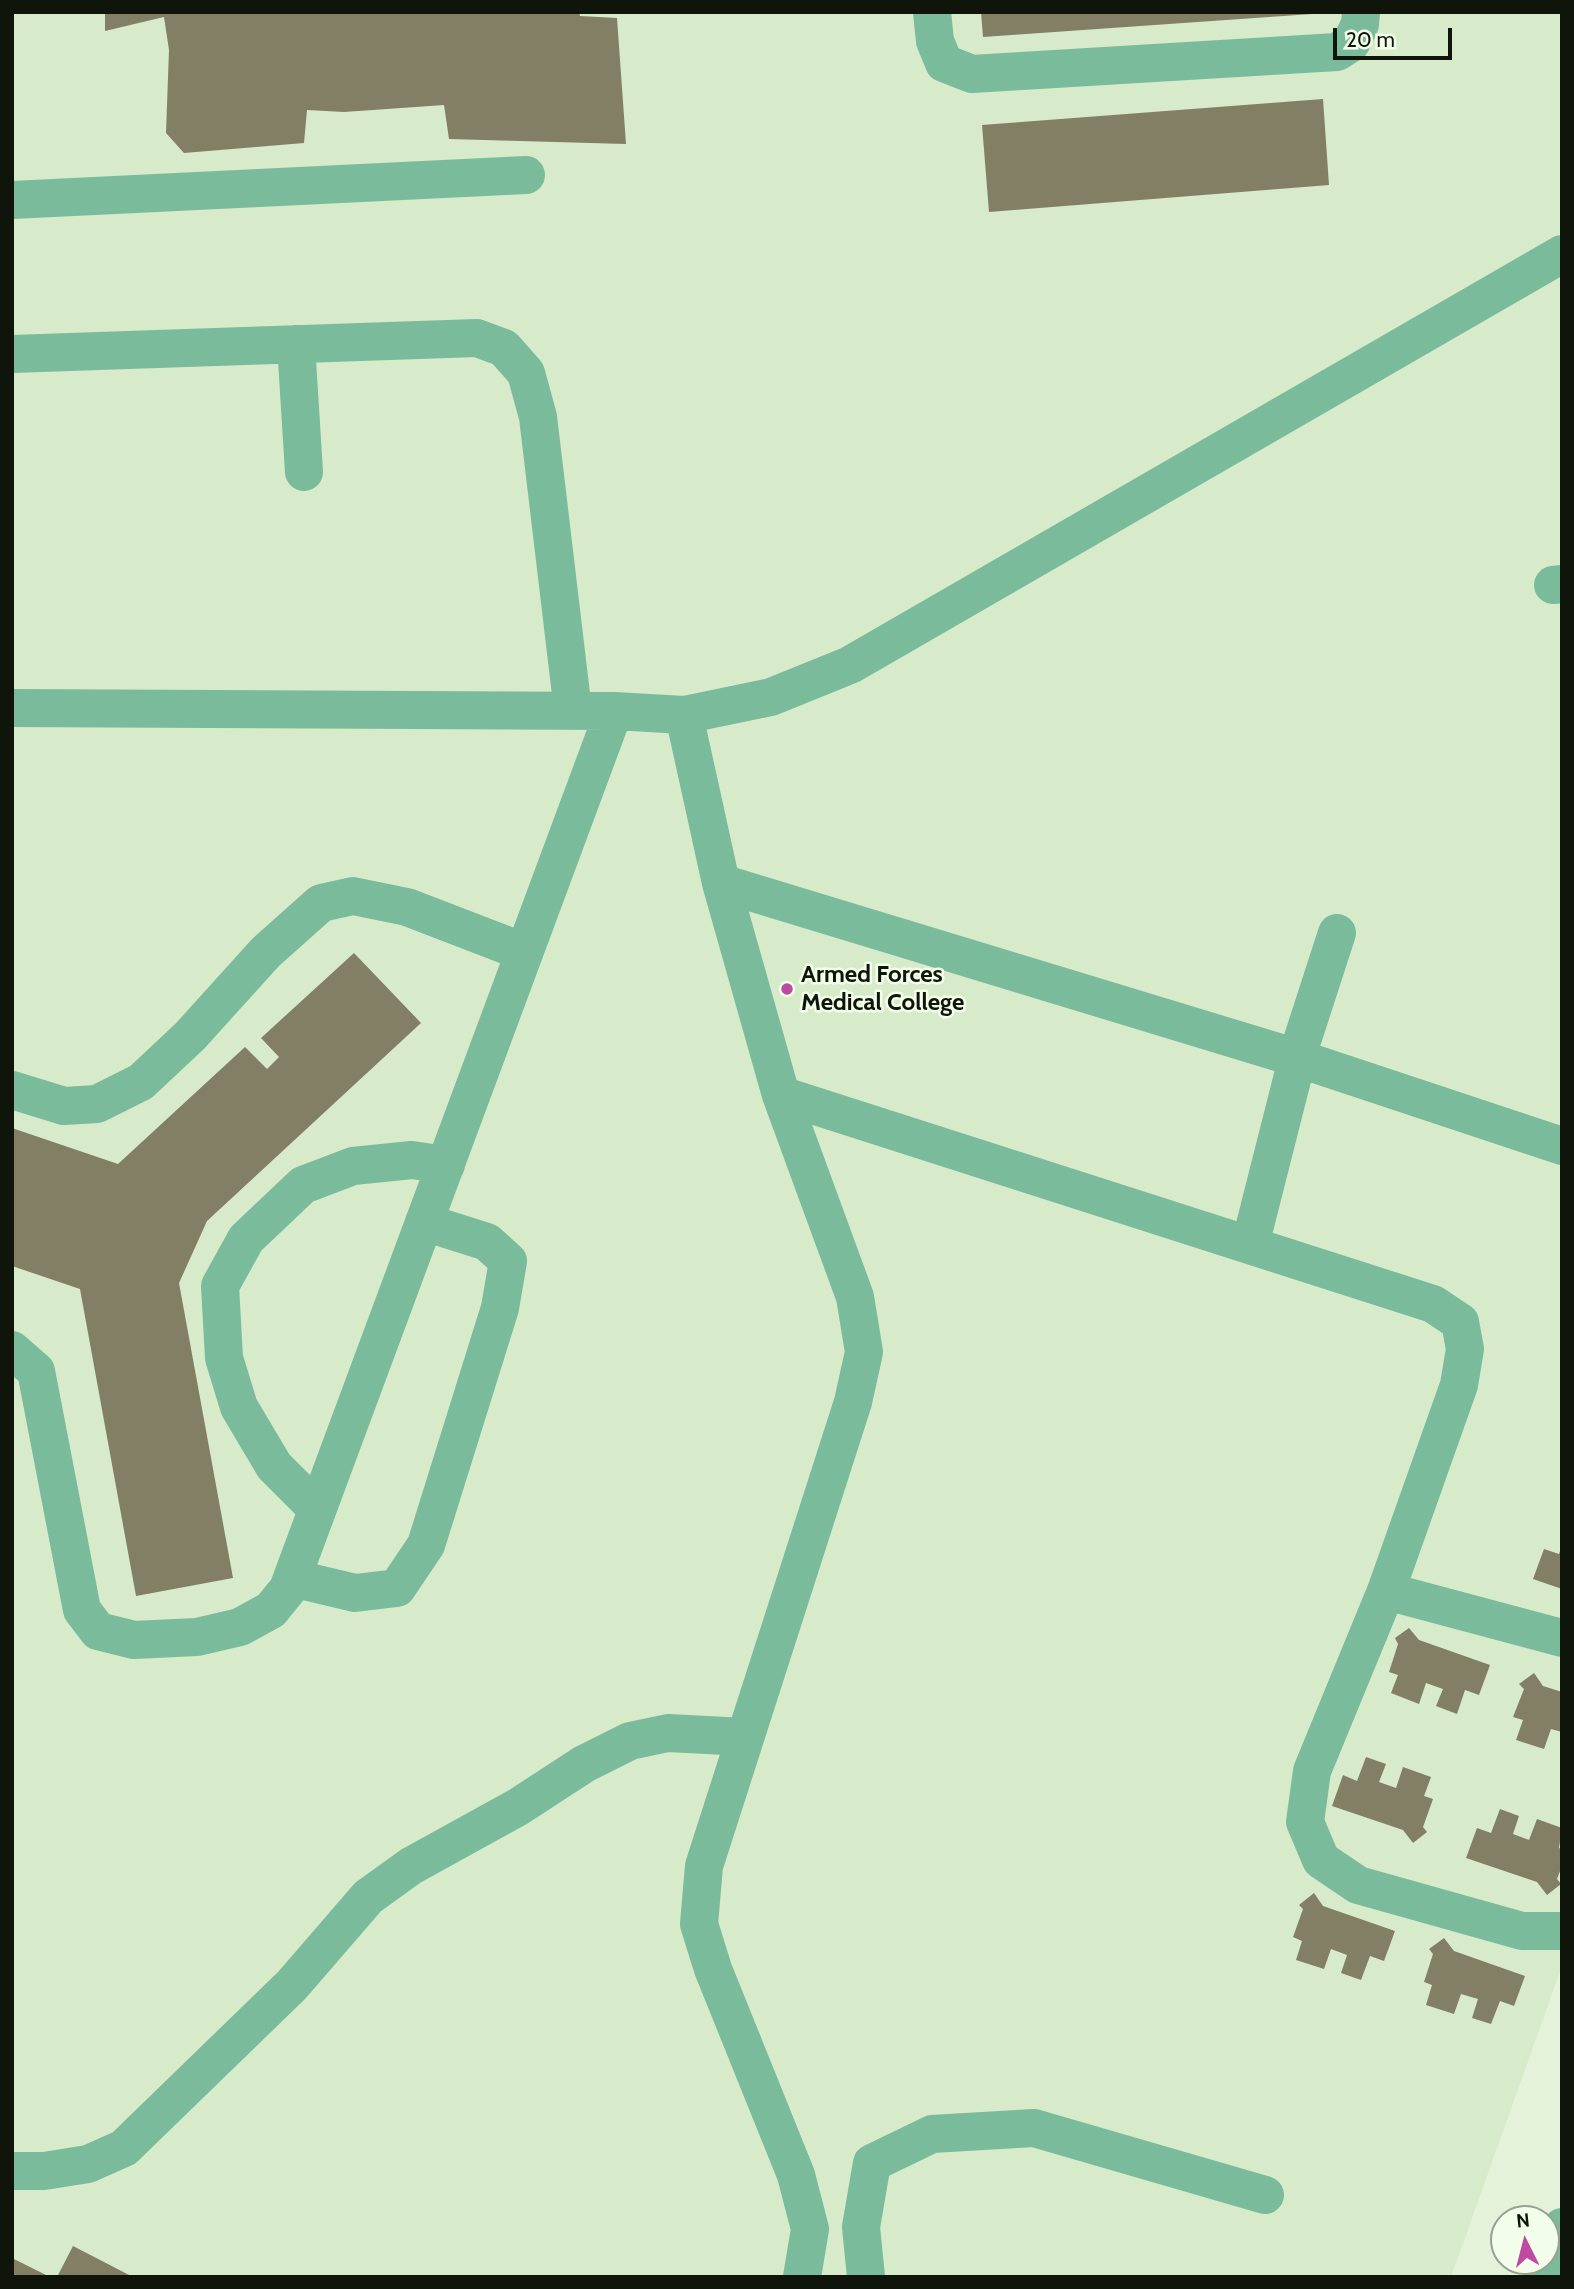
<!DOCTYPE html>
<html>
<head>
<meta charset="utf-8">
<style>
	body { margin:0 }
	#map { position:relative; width:1574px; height:2289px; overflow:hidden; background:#e3f2d8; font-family:Cabin,sans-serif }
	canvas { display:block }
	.frame { position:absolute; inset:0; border:14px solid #10150c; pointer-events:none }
	.north { position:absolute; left:1490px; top:2205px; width:70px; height:70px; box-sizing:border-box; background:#f2fee9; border:2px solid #98a191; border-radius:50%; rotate:354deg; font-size:19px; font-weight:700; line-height:28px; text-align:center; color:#10150c }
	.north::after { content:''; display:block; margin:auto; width:24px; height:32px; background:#be4aa4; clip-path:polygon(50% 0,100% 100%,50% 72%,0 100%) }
	.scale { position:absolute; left:1333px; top:28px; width:119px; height:32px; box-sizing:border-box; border:4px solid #10150c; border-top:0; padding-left:9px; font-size:21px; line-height:24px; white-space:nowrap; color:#10150c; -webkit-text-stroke:5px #f2fee9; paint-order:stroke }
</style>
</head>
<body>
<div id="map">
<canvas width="1574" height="2289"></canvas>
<div class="frame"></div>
<div class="north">N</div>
<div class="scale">20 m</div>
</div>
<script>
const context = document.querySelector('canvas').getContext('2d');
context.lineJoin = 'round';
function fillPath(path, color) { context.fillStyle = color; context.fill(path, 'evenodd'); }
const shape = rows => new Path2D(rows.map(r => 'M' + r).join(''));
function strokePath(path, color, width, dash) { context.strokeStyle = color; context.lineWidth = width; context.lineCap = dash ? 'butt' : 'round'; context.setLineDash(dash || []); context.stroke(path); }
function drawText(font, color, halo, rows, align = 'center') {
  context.font = font + ' Cabin,sans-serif'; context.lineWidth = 5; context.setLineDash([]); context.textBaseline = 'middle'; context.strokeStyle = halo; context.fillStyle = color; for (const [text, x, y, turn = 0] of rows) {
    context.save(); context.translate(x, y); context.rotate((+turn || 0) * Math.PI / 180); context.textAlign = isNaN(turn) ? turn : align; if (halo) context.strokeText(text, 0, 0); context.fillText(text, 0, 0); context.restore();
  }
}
fillPath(shape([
	[12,12,1562,12,1562,1966,1451,2277,12,2277]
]), '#d7eac9');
fillPath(shape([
	[105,12,579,12,580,16,617,18,626,144,449,139,444,105,344,112,307,110,304,143,184,153,166,133,169,50,164,17,105,31],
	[981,12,1312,12,1312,14,983,37],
	[1323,99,1329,185,989,212,982,125],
	[354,953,421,1023,207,1221,179,1283,233,1578,136,1596,80,1289,12,1266,12,1128,118,1164,245,1047,267,1069,279,1057,261,1038],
	[1562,1546,1562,1589,1533,1579,1544,1549,1559,1554],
	[1409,1628,1419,1640,1490,1665,1479,1695,1465,1690,1457,1714,1436,1706,1443,1689,1426,1683,1419,1704,1391,1693,1398,1675,1389,1672,1398,1644,1395,1638],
	[1534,1673,1543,1686,1562,1692,1562,1732,1551,1729,1544,1749,1516,1740,1523,1720,1513,1717,1524,1689,1519,1684],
	[1366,1757,1386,1764,1379,1782,1396,1788,1403,1767,1431,1777,1424,1796,1433,1799,1423,1827,1427,1832,1413,1843,1403,1830,1332,1806,1343,1775,1357,1781],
	[1500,1809,1519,1816,1513,1834,1529,1840,1537,1819,1562,1828,1559,1848,1562,1849,1562,1866,1557,1879,1561,1884,1547,1895,1537,1882,1466,1858,1477,1828,1491,1833],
	[1314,1893,1323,1906,1395,1931,1384,1961,1370,1956,1361,1980,1341,1973,1347,1955,1331,1949,1324,1969,1296,1960,1302,1941,1293,1937,1303,1909,1299,1905],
	[1444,1938,1454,1951,1525,1976,1514,2006,1500,2001,1491,2024,1472,2018,1478,1999,1461,1994,1454,2014,1426,2005,1432,1985,1424,1982,1433,1954,1429,1949],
	[73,2246,133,2277,57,2277],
	[12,2258,50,2277,12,2277]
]), '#827f65');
strokePath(shape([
	[932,12,935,41,944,63,972,74,1337,52,1351,43,1360,24,1361,12],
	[12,200,526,175],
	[296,344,304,472],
	[12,354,477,338,504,348,526,373,538,417,573,711],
	[1553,585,1562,584],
	[12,708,614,711,684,715,771,697,850,665,1562,254],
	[684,715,721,883,781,1095,855,1297,864,1352,853,1402,704,1866,699,1924,713,1969,796,2175,810,2229,802,2277],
	[721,883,1297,1058,1562,1146],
	[12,1090,64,1106,97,1104,141,1082,190,1036,266,952,321,903,353,896,407,907,524,952],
	[781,1095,1433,1304,1460,1322,1465,1349,1459,1385,1386,1591,1312,1771,1305,1822,1321,1860,1358,1885,1522,1931,1562,1931],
	[1250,1245,1301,1044,1337,933],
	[12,1350,36,1371,82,1610,98,1631,134,1640,197,1637,240,1627,271,1610,288,1589,292,1578,614,711],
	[317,1509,274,1466,239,1407,224,1358,220,1286,246,1239,303,1185,353,1166,412,1160,446,1165],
	[292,1578,355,1593,397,1588,426,1545,500,1308,508,1261,487,1242,424,1222],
	[1386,1591,1562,1638],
	[12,2171,44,2171,88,2164,124,2148,292,1985,368,1897,411,1866,518,1807,584,1764,630,1741,668,1733,745,1737],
	[866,2277,861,2227,872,2163,932,2134,1034,2128,1265,2195],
	[1546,2277,1562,2227]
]), '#79bb9b', 38);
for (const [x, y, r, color] of [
	[787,989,7,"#be4aa4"]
]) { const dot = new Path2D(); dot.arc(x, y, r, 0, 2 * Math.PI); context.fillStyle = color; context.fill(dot); strokePath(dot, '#f2fee9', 2.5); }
drawText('bold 24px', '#10150c', '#f2fee9', [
	["Armed Forces",801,975],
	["Medical College",801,1003]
], 'left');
</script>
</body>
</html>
